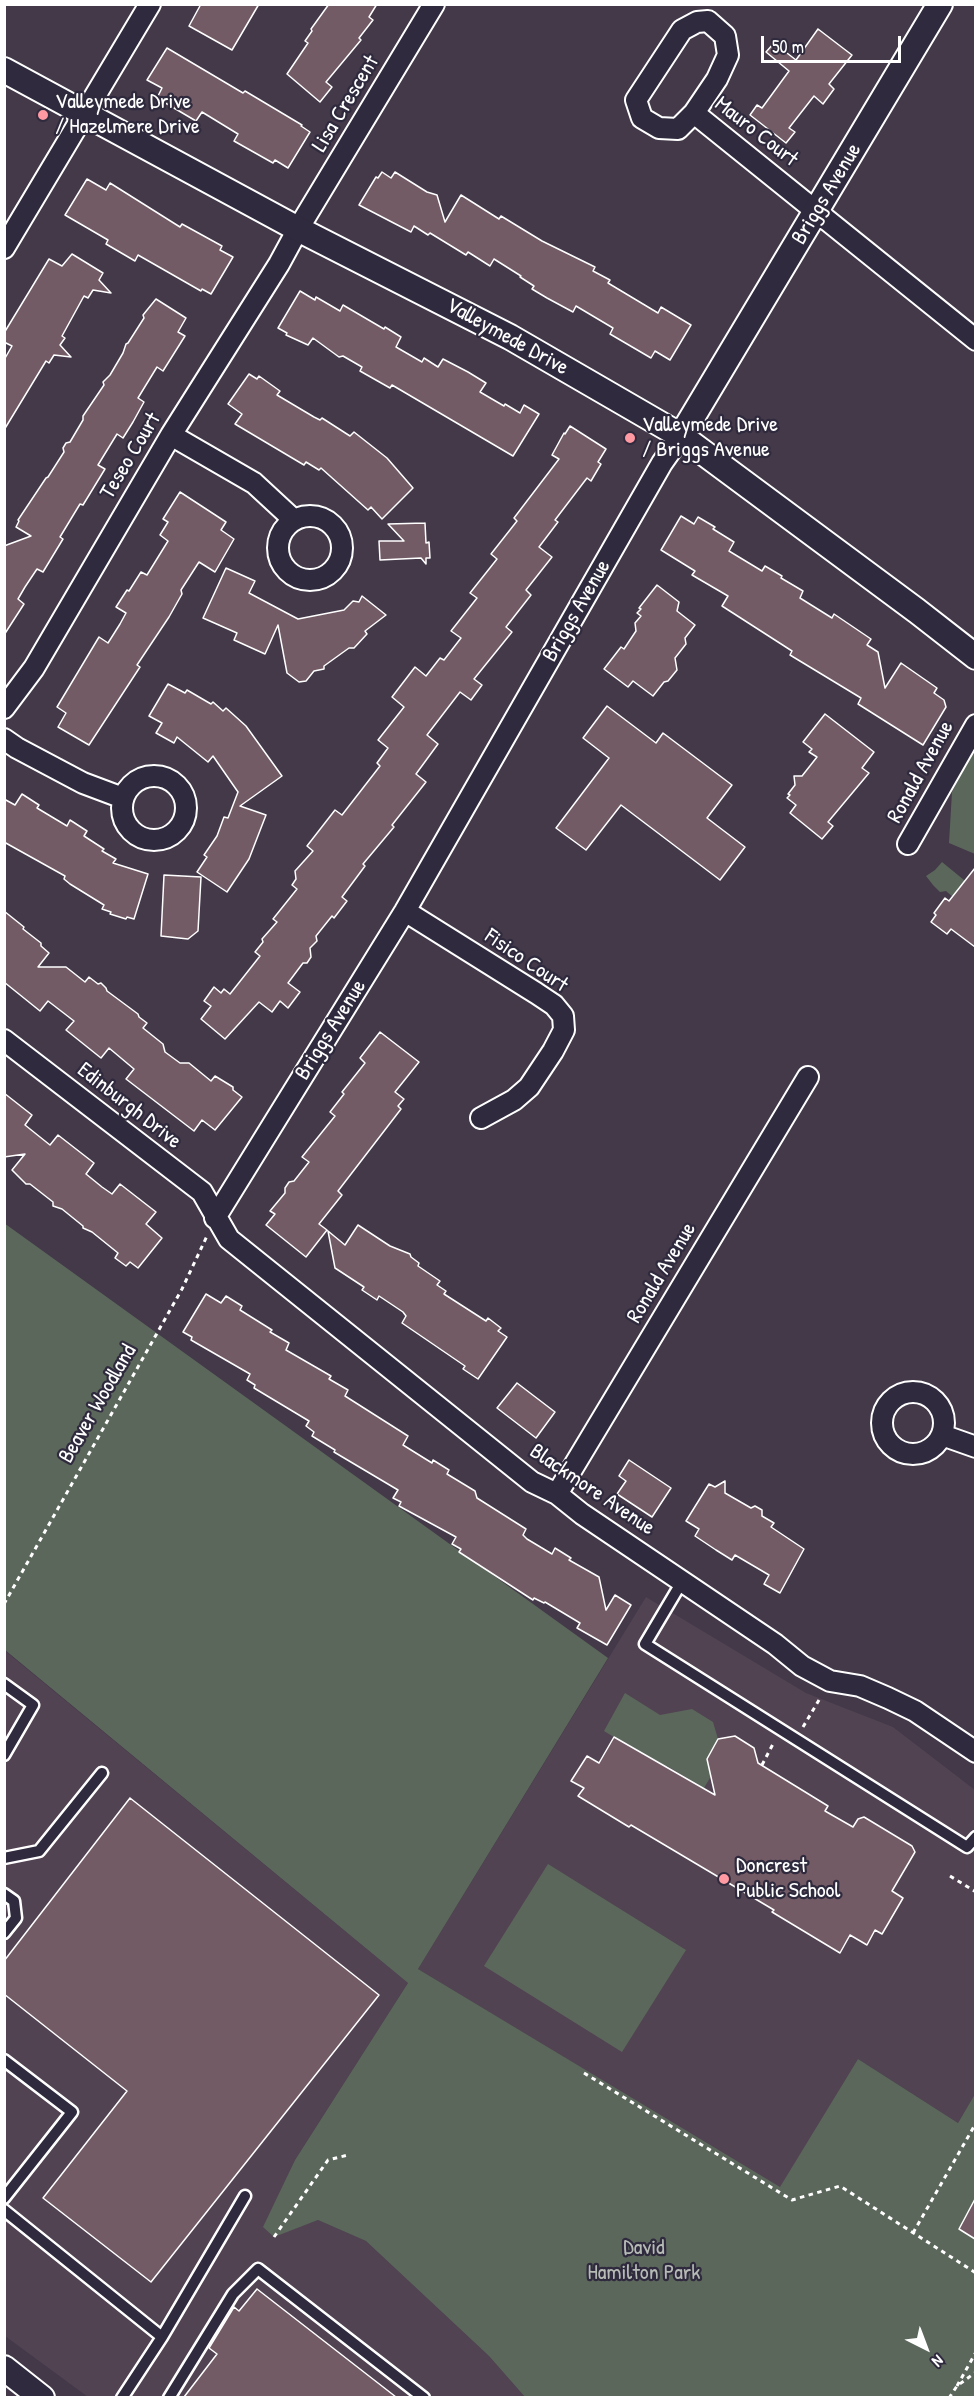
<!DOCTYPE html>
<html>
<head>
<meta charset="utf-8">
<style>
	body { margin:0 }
	#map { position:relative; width:980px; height:2402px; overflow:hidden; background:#433949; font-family:"Patrick Hand",sans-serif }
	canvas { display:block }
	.frame { position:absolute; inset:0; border:6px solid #fff; pointer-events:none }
	.north { position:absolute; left:896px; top:2318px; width:60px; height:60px; -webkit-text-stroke:4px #2f2a3d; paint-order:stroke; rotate:138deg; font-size:16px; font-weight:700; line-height:24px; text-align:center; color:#fff }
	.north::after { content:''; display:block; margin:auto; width:21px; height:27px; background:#fff; clip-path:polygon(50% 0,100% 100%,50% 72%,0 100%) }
	.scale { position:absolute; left:761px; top:36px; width:140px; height:27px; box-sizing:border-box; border:3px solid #fff; border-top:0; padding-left:8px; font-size:18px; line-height:21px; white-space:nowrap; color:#fff; -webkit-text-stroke:4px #2f2a3d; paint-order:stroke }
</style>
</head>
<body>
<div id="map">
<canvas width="980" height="2402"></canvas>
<div class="frame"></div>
<div class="north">N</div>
<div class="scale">50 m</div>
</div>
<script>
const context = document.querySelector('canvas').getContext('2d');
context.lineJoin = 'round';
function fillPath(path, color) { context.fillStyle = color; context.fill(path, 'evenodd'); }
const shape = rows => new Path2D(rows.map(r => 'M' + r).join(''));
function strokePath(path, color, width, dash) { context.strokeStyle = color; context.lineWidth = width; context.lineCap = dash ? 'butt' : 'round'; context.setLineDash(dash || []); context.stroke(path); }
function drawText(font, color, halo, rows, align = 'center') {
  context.font = font + ' "Patrick Hand",sans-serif'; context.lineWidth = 4.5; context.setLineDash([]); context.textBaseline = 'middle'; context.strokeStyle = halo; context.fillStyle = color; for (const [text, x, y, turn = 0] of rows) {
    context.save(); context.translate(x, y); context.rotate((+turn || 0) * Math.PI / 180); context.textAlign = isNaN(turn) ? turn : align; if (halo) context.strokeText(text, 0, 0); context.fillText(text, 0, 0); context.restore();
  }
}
fillPath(shape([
	[646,1597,806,1693,893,1727,975,1790,975,2094,958,2123,858,2059,780,2188,418,1969],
	[4,1650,408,1983,295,2160,264,2227,274,2236,318,2220,366,2241,489,2356,525,2397,88,2397,5,2336]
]), '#514352');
fillPath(shape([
	[975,748,975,854,949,843,952,792],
	[942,862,975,889,975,899,963,889,955,899,946,891,940,892,933,885,926,876,935,870],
	[4,1223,608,1658,418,1969,780,2187,858,2059,958,2123,975,2094,975,2397,525,2397,489,2356,366,2241,318,2220,274,2237,263,2227,295,2160,408,1983,5,1650],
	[625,1693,660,1715,692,1709,713,1722,718,1739,707,1759,711,1776,704,1788,667,1766,666,1769,604,1731],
	[548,1864,686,1950,622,2052,484,1966]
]), '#5c675c');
const building = shape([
	[201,4,259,4,232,50,189,26,201,4],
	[329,4,377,4,369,17,373,20,359,38,361,40,326,82,332,87,320,102,287,74,308,43,305,41,312,31,311,29,329,4],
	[818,29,852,55,829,84,834,89,823,104,814,96,789,128,795,132,786,143,750,115,757,105,762,108,789,71,766,52,774,43,796,60,818,29],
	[167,48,243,93,245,91,302,125,301,126,310,132,288,168,275,160,273,163,234,141,238,134,202,112,196,121,157,98,162,88,147,80,167,48],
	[382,172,391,178,395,172,427,192,437,195,445,222,461,195,499,219,501,216,542,241,595,267,593,271,610,280,608,283,658,313,661,307,691,325,670,360,655,351,651,358,610,334,613,328,576,306,573,312,547,298,532,289,534,286,520,277,521,276,494,259,490,266,468,252,466,255,430,233,428,235,414,226,411,232,359,205,376,177,378,178,382,172],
	[87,179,106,190,110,183,180,227,182,224,222,246,220,250,233,257,211,294,202,289,201,291,138,255,135,261,106,244,108,240,65,215,87,179],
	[72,254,103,273,99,280,111,293,93,290,88,298,84,296,62,336,65,338,60,345,71,357,54,355,49,363,46,361,4,430,4,360,12,346,4,342,4,333,49,259,62,266,72,254],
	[300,291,315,300,316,297,340,311,343,305,384,329,385,327,401,337,396,347,422,362,424,358,438,367,443,359,468,372,486,383,480,392,504,406,505,404,520,413,524,405,539,414,513,456,392,385,390,388,360,371,362,367,343,356,339,357,313,338,308,345,286,335,287,333,278,328,300,291],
	[156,299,186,318,178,332,185,336,163,371,157,367,138,398,144,402,133,422,123,438,117,434,98,465,105,469,83,505,80,504,60,537,63,539,43,572,37,569,25,587,18,599,24,604,4,635,4,546,31,536,16,527,19,521,18,520,46,478,48,477,64,452,63,448,66,443,70,442,83,420,83,416,104,385,103,382,110,375,123,353,126,344,128,343,144,318,143,315,156,299],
	[249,374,257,379,259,376,280,391,277,395,314,417,320,420,322,418,350,436,354,432,387,458,413,488,382,519,371,507,368,510,321,468,319,470,306,462,304,465,235,424,242,414,228,404,249,374],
	[570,426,606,449,598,462,601,464,591,481,587,478,555,520,558,522,539,547,552,557,526,590,531,595,506,627,512,632,474,679,482,685,471,700,460,692,427,735,438,744,416,774,426,782,392,825,394,827,363,864,365,866,342,897,347,901,334,918,332,916,316,936,317,941,310,948,311,957,307,963,303,963,288,983,300,992,288,1008,280,1001,272,1012,259,1002,225,1039,201,1019,211,1006,204,1001,214,987,221,993,224,989,230,994,260,956,255,952,263,942,262,939,277,922,273,919,297,889,292,885,296,879,295,871,313,851,307,846,335,810,342,815,380,766,377,763,388,748,378,740,404,707,392,697,415,667,426,676,440,658,444,660,461,638,451,631,477,598,470,593,497,559,491,554,517,521,514,518,559,459,552,455,564,433,565,434,570,426],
	[180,492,226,522,221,530,234,539,215,572,199,562,181,590,182,594,169,617,137,665,140,667,89,745,58,727,66,713,57,707,99,637,108,643,120,624,126,613,116,607,127,590,129,591,141,572,147,575,168,541,160,535,168,522,163,519,180,492],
	[681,516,694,524,698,517,715,527,713,529,734,542,729,551,762,571,765,566,782,576,781,578,803,591,800,598,832,618,834,614,871,639,867,645,878,652,885,688,901,663,937,688,934,693,944,700,946,707,923,745,858,704,861,698,790,655,792,651,722,606,728,596,692,575,695,571,661,550,681,516],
	[425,523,426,543,429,542,430,558,426,558,426,564,421,558,380,560,379,541,404,541,388,524,425,523],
	[226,568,255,581,249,593,298,619,344,610,353,601,359,602,362,596,386,615,365,631,367,634,354,648,349,648,324,666,324,669,314,671,306,681,299,682,287,673,278,625,265,654,234,640,237,633,203,618,226,568],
	[657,585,679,602,677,611,695,625,685,638,686,644,675,658,677,670,668,681,664,682,653,696,633,681,628,687,604,669,621,647,624,649,636,631,635,623,641,616,637,613,641,609,639,608,657,585],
	[168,684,185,693,187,690,211,704,213,702,223,711,226,708,246,726,282,776,240,806,266,815,249,859,227,892,197,872,207,857,204,855,217,836,224,817,228,818,238,792,213,756,208,762,177,737,174,743,156,733,162,723,149,716,168,684],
	[607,706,656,743,663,733,732,785,707,818,745,847,720,880,621,805,586,850,556,828,609,758,583,738,607,706],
	[825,714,874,752,862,768,869,773,828,822,833,826,822,839,790,813,796,805,787,798,790,795,788,794,795,785,794,776,802,776,817,757,809,752,812,749,803,742,825,714],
	[22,794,39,805,37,808,67,826,70,820,87,831,84,836,104,849,102,851,116,859,113,863,148,874,134,919,127,917,126,919,110,914,111,912,102,909,104,905,70,884,64,879,65,876,4,842,4,799,15,805,22,794],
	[975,868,975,947,951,929,947,934,931,922,936,915,934,913,945,898,949,901,975,868],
	[164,875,201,877,198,931,188,939,161,936,164,875],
	[4,911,24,927,23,929,41,943,41,946,49,953,38,967,66,967,85,982,89,977,98,984,101,983,106,988,107,991,138,1014,139,1017,147,1023,143,1028,163,1044,165,1052,180,1063,189,1063,211,1081,215,1076,233,1087,233,1090,242,1097,215,1130,202,1120,194,1131,126,1079,134,1069,109,1048,101,1058,66,1030,74,1021,48,1001,40,1011,4,982,4,911],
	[380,1032,419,1062,395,1092,404,1099,398,1106,401,1109,338,1191,342,1195,319,1224,327,1230,306,1257,266,1225,275,1214,270,1211,285,1193,285,1188,289,1182,294,1181,309,1162,302,1157,335,1116,330,1112,344,1094,342,1092,365,1063,360,1058,380,1032],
	[4,1093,32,1115,25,1125,50,1145,58,1135,94,1163,86,1174,102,1187,112,1194,120,1184,156,1212,146,1224,162,1238,138,1268,130,1262,126,1266,115,1258,118,1253,92,1232,83,1228,83,1226,62,1209,53,1206,53,1202,30,1184,26,1184,12,1170,25,1154,4,1157,4,1093],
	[358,1225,390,1246,410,1254,411,1257,419,1263,418,1266,440,1281,437,1285,446,1291,444,1294,486,1321,488,1318,501,1328,498,1331,507,1337,478,1379,463,1369,465,1366,402,1323,406,1316,403,1312,379,1296,377,1300,362,1290,364,1287,335,1268,328,1231,345,1245,358,1225],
	[206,1294,221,1303,226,1296,242,1306,240,1310,272,1330,270,1332,289,1343,286,1350,331,1376,329,1379,348,1390,345,1396,408,1436,403,1445,432,1463,433,1460,449,1470,447,1474,475,1491,477,1498,526,1529,523,1535,527,1539,552,1554,555,1548,571,1558,569,1560,599,1577,606,1610,615,1595,631,1605,607,1645,577,1628,580,1623,545,1602,544,1603,534,1598,533,1600,459,1552,461,1549,452,1544,456,1537,399,1506,401,1502,393,1498,398,1490,334,1452,335,1450,312,1436,314,1432,306,1426,309,1421,254,1388,255,1385,247,1380,250,1374,191,1340,192,1337,183,1332,206,1294],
	[517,1383,555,1412,536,1438,497,1408,517,1383],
	[629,1460,671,1488,652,1517,617,1494,626,1481,619,1476,629,1460],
	[725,1481,725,1493,751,1508,755,1506,762,1510,762,1516,774,1523,771,1527,804,1549,780,1593,764,1584,769,1575,735,1555,732,1560,716,1550,695,1536,699,1529,686,1521,709,1484,715,1487,725,1481],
	[735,1736,754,1748,758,1763,828,1806,825,1811,853,1827,858,1819,864,1817,912,1846,915,1852,892,1891,903,1898,882,1934,875,1930,867,1945,850,1935,840,1953,772,1912,774,1910,631,1825,629,1827,578,1796,584,1788,571,1781,587,1756,599,1763,614,1737,715,1795,707,1759,718,1739,735,1736],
	[130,1798,379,1995,151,2282,43,2198,127,2091,4,1994,4,1961,130,1798],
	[975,2199,975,2239,959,2229,975,2199],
	[257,2289,396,2397,184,2397,217,2354,209,2348,234,2307,239,2311,257,2289]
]);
fillPath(building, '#735b66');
strokePath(building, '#fff', 1.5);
const service = shape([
	[683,1580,645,1644,967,1847,976,1837],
	[4,1684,33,1705,4,1755],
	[4,1858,39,1851,102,1773],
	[4,1894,14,1901,16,1918,4,1933],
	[4,2060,72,2112,4,2198],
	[4,2210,162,2337],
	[122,2398,162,2337,245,2196],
	[169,2398,233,2294,258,2269,424,2398]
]);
const minor = shape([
	[708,21,725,36,728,55,717,79,694,113,678,129,659,128,642,118,636,100,682,30,697,22,708,21],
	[694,113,976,340],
	[4,248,150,4],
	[171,435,254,483,294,520],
	'278 548a32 32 0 1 1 64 0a32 32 0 1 1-64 0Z',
	[4,708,34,668,171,435,279,264,298,229,434,4],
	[4,739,17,748,83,783,123,798],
	'122 808a32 32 0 1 1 64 0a32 32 0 1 1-64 0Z',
	[908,844,976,725],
	[405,911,536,993,554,1005,563,1016,564,1030,553,1051,529,1087,514,1100,481,1118],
	[4,1040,202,1192,229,1239,532,1482,557,1494,582,1514,775,1644,802,1666,830,1681,860,1686,888,1698,915,1711,976,1752],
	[215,1218,405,911,662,463,681,436],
	'882 1423a31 31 0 1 1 62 0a31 31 0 1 1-62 0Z',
	[942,1435,976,1447],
	[557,1494,808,1077]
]);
const tertiary = shape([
	[4,70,298,229,510,337,681,436,917,611,976,657],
	[681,436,940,4],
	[4,2368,42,2398]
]);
strokePath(service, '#fff', 15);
strokePath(minor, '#fff', 24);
strokePath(tertiary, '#fff', 28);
strokePath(shape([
	[4,1604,182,1289,207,1236],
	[803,1727,819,1700],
	[762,1765,773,1744],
	[950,1876,976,1892],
	[584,2073,792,2200,840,2186,976,2273],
	[913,2233,976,2123],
	[274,2237,328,2160,348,2155],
	[957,2386,976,2352],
	[949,2398,957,2386,976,2372]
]), '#fff', 3, [4.5, 4.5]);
strokePath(service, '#2f2a3d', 10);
strokePath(minor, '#2f2a3d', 20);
strokePath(tertiary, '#2f2a3d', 24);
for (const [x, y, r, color] of [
	[43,115,6,"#ff9aa2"],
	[630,438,6,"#ff9aa2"],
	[724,1879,6,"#ff9aa2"]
]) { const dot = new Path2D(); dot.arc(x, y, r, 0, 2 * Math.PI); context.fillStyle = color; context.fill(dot); strokePath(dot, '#2f2a3d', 2); }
drawText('22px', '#fff', '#2f2a3d', [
	["Valleymede Drive",55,102],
	["/ Hazelmere Drive",55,127],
	["Valleymede Drive",642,425],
	["/ Briggs Avenue",642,450],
	["Doncrest",736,1866],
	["Public School",736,1891]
], 'left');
drawText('22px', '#fff', '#2f2a3d', [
	["Lisa Crescent",346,104,-59],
	["Mauro Court",756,132,38],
	["Briggs Avenue",827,194,-59],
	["Valleymede Drive",507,337,29],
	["Teseo Court",131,456,-59],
	["Briggs Avenue",577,611,-60],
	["Ronald Avenue",921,772,-61],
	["Fisico Court",526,961,34],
	["Briggs Avenue",331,1030,-58],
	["Edinburgh Drive",129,1106,38],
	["Ronald Avenue",662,1273,-59],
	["Beaver Woodland",98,1404,-60],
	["Blackmore Avenue",592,1490,34]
]);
drawText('22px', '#b6bbb6', '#2f2a3d', [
	["David",644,2248],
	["Hamilton Park",644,2273]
]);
</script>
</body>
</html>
